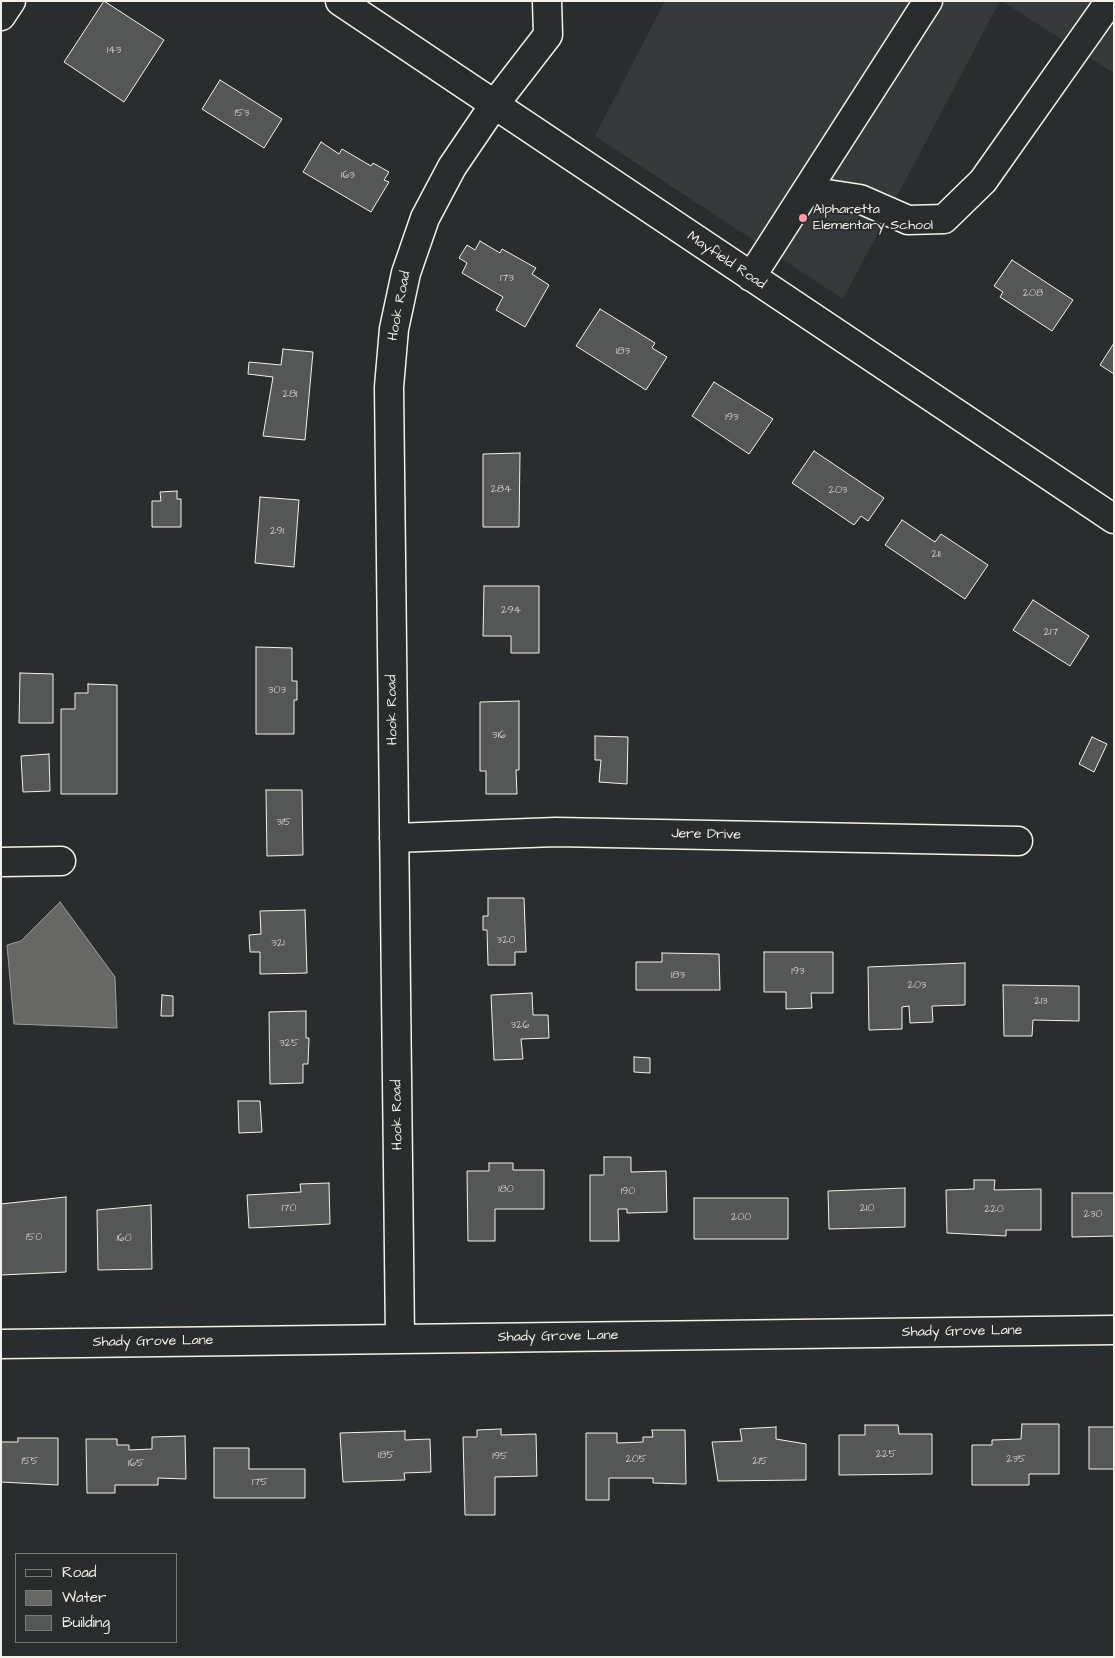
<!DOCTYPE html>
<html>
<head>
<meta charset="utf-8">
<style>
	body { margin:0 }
	#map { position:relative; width:1115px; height:1658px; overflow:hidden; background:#2a2d2e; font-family:"Architects Daughter",sans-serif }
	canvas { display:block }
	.frame { position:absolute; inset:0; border:2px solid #f4f1e8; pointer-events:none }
	.legend { position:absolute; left:15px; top:1553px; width:162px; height:90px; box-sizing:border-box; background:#2a2d2e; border:1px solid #7b7b78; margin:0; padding:6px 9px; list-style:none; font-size:15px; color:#f4f1e8 }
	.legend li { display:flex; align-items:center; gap:10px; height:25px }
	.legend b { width:25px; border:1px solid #7b7b78 }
</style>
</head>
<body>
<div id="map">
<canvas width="1115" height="1658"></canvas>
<div class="frame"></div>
<ul class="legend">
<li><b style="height:6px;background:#2a2d2e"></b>Road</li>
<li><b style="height:14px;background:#676866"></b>Water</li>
<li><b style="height:14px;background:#555756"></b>Building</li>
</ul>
</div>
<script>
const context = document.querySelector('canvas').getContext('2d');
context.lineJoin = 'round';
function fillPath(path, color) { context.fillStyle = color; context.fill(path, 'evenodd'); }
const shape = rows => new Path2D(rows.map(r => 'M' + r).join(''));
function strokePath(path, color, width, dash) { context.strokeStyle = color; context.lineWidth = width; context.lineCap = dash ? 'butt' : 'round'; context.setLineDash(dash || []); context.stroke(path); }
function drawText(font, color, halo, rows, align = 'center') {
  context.font = font + ' "Architects Daughter",sans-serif'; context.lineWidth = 4; context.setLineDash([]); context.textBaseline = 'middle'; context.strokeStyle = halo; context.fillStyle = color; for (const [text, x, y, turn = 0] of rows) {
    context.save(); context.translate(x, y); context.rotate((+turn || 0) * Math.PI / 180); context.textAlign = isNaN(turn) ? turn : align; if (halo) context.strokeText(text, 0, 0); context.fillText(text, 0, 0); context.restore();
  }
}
fillPath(shape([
	[665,1,1000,1,843,299,595,136],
	[1002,1,1114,1,1114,73]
]), '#373a3a');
const water = shape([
	[60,902,115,977,117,1028,14,1024,7,945,21,941,60,902]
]);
fillPath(water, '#676866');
strokePath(water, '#9f9f9a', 1);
const building = shape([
	[104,1,164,40,124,102,64,62,104,1],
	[220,80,282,119,264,148,202,109,220,80],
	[321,142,339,154,342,149,371,166,373,163,389,172,384,180,389,182,371,212,303,172,321,142],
	[480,241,500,253,502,249,536,268,532,274,549,285,525,327,496,310,503,297,462,273,467,263,459,258,467,245,475,250,480,241],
	[1012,260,1073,300,1052,331,1000,297,1003,292,994,286,1012,260],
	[600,309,655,343,652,348,667,357,646,390,576,346,600,309],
	[1114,343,1114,374,1100,365,1114,343],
	[283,349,313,352,305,440,263,436,273,377,248,374,249,362,281,365,283,349],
	[714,382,773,419,749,454,692,416,714,382],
	[814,451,884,498,868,521,861,516,854,525,792,483,814,451],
	[520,453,519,527,483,527,483,454,520,453],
	[177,491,177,499,181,499,181,527,152,527,152,501,161,501,160,492,177,491],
	[260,497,299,500,294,567,255,563,260,497],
	[902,520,935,542,941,534,988,565,965,599,885,545,902,520],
	[484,586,539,586,539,653,511,653,511,636,483,636,484,586],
	[1033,600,1089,636,1070,666,1013,630,1033,600],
	[256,647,292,648,292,681,297,681,297,700,294,700,294,734,256,734,256,647],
	[20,673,53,674,53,723,19,723,20,673],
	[88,684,117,685,117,794,61,794,61,709,75,709,75,693,88,693,88,684],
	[519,701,519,770,516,770,517,794,486,794,486,771,480,771,480,702,519,701],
	[595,736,628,737,627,784,599,782,601,760,595,760,595,736],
	[1092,737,1107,744,1094,772,1079,764,1092,737],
	[49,754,50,791,23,792,21,756,49,754],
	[266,790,302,790,303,855,267,856,266,790],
	[488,898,524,898,526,952,515,952,515,965,488,965,487,930,483,930,483,916,488,916,488,898],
	[305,910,307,973,260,974,260,952,250,952,249,935,261,934,260,911,305,910],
	[764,952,833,952,833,993,811,993,812,1008,786,1009,786,992,764,992,764,952],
	[662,953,719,954,720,990,636,990,636,962,662,962,662,953],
	[965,963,965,1005,932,1006,933,1022,910,1023,909,1006,902,1007,902,1029,869,1030,868,967,965,963],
	[1003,985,1079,986,1079,1021,1033,1020,1032,1036,1004,1036,1003,985],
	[532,993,533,1015,548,1015,549,1038,521,1039,523,1059,494,1060,491,995,532,993],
	[162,995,173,996,173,1016,161,1016,162,995],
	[306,1011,306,1038,309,1038,308,1064,303,1064,303,1083,270,1084,269,1012,306,1011],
	[634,1057,650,1058,650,1073,634,1072,634,1057],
	[238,1101,260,1101,262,1132,239,1133,238,1101],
	[604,1157,631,1157,631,1172,666,1171,667,1212,627,1213,627,1209,618,1209,619,1241,590,1241,590,1175,604,1175,604,1157],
	[489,1163,513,1163,513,1170,544,1170,544,1209,495,1209,495,1241,468,1241,467,1171,489,1171,489,1163],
	[974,1180,995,1180,994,1190,1041,1189,1041,1230,1006,1230,1006,1236,947,1233,946,1190,974,1189,974,1180],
	[329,1183,330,1224,249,1228,247,1195,301,1192,300,1184,329,1183],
	[905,1188,905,1227,829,1229,828,1191,905,1188],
	[1072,1193,1114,1193,1114,1236,1072,1237,1072,1193],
	[66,1197,66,1272,1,1275,1,1204,66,1197],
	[694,1198,788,1198,788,1239,694,1239,694,1198],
	[151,1205,152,1269,98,1270,97,1210,151,1205],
	[1022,1424,1059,1424,1059,1474,1029,1474,1029,1485,972,1485,972,1445,992,1445,992,1440,1021,1439,1022,1424],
	[865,1425,898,1425,899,1434,932,1434,932,1474,839,1475,839,1435,865,1435,865,1425],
	[776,1427,776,1439,806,1444,806,1480,718,1481,712,1442,742,1441,740,1429,776,1427],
	[1089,1427,1114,1427,1114,1469,1089,1469,1089,1427],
	[501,1429,501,1435,536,1434,537,1476,495,1477,495,1515,465,1515,463,1437,477,1437,477,1430,501,1429],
	[652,1430,685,1430,686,1484,653,1483,653,1478,609,1478,609,1500,586,1500,586,1433,617,1433,617,1443,643,1442,643,1437,653,1437,652,1430],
	[405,1431,405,1440,430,1439,431,1472,404,1473,405,1480,343,1482,340,1433,405,1431],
	[185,1436,186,1479,158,1478,158,1485,115,1485,115,1493,87,1493,86,1439,117,1439,117,1445,129,1445,129,1450,152,1449,152,1437,185,1436],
	[18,1438,58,1438,58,1485,1,1482,1,1442,18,1442,18,1438],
	[214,1448,249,1448,249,1469,305,1469,305,1498,214,1498,214,1448]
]);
fillPath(building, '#555756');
strokePath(building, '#f4f1e8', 1);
const minor = shape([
	[340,1,1114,519],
	[1,16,11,1],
	[807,191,860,199,908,220,944,219,983,181,1110,1],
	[751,277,928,1],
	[394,838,556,832,1018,841],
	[1,862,61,861],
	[400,1339,389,387,394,329,406,273,425,218,452,167,494,105,548,35,547,1],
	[1,1344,1114,1330]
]);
strokePath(minor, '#f4f1e8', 31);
strokePath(minor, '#2a2d2e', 28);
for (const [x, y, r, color] of [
	[803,218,5,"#ff9aa2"]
]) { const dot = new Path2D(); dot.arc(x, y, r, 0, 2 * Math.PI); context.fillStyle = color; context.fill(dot); strokePath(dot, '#2a2d2e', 2); }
drawText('11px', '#cccac4', null, [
	["143",114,51],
	["153",242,114],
	["163",348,176],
	["173",507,279],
	["208",1033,294],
	["183",623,352],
	["281",290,395],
	["193",732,418],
	["284",501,490],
	["203",838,491],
	["291",277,532],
	["211",936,555],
	["294",511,611],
	["217",1051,633],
	["303",277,691],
	["316",499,736],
	["315",284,823],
	["320",506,941],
	["321",278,944],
	["193",798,972],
	["183",678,976],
	["203",917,986],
	["213",1041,1002],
	["326",520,1026],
	["325",289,1044],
	["180",506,1190],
	["190",628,1192],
	["170",289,1209],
	["210",867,1209],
	["220",994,1210],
	["230",1093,1215],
	["200",741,1218],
	["150",34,1238],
	["160",124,1239],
	["225",886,1455],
	["185",386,1456],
	["195",500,1457],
	["205",636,1460],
	["235",1016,1460],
	["155",30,1462],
	["215",760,1462],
	["165",136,1464],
	["175",260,1483]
]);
drawText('14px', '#f4f1e8', '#2a2d2e', [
	["Alpharetta",813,210],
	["Elementary School",813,226]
], 'left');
drawText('14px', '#f4f1e8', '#2a2d2e', [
	["Mayfield Road",726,261,34],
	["Hook Road",400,306,-79],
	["Hook Road",393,710,-91],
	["Jere Drive",706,835,1],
	["Hook Road",398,1115,-91],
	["Shady Grove Lane",962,1332,-1],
	["Shady Grove Lane",558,1337,-1],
	["Shady Grove Lane",153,1342,-1]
]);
</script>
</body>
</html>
